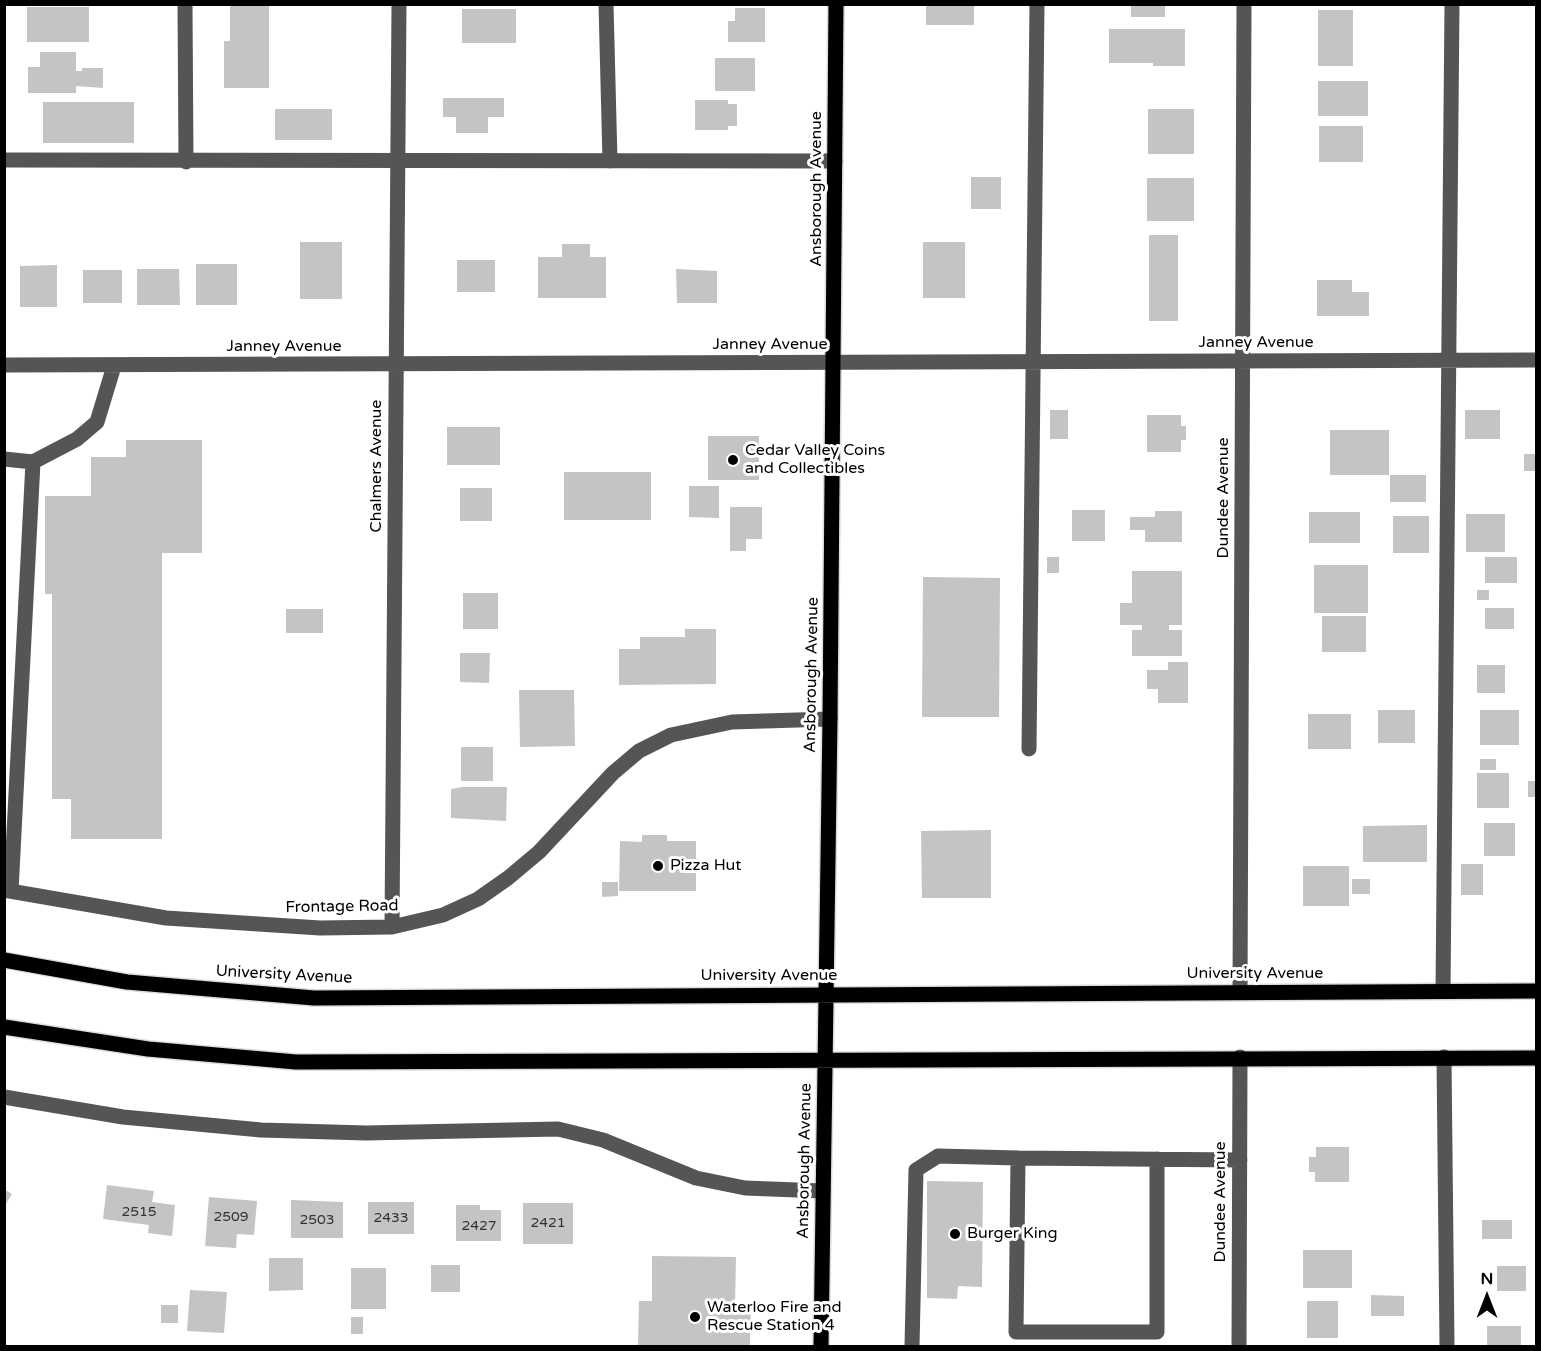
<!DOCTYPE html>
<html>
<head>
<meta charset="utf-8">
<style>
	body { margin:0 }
	#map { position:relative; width:1541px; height:1351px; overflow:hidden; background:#fff; font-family:"Varela Round",sans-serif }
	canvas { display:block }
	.frame { position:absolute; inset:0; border:6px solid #000; pointer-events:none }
	.north { position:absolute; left:1457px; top:1267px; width:60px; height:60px; -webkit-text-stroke:4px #fff; paint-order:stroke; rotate:0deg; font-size:16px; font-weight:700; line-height:24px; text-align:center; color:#000 }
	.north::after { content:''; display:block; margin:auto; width:21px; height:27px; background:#000; clip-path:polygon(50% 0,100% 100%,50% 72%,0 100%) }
</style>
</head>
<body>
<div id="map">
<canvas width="1541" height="1351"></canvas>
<div class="frame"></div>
<div class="north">N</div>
</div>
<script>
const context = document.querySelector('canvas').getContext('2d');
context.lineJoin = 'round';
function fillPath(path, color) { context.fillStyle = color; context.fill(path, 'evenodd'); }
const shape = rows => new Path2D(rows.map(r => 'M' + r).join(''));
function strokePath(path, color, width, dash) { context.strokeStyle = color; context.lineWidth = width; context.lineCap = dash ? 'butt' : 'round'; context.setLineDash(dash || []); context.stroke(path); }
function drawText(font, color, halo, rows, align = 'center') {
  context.font = font + ' "Varela Round",sans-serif'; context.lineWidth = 6; context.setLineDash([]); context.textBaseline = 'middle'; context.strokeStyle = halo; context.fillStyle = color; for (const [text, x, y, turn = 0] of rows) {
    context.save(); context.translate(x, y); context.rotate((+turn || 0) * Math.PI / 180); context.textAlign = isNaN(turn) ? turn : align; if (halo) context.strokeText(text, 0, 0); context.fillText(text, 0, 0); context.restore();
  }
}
fillPath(shape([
	[926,4,974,4,974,25,926,25],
	[1131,4,1165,4,1165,17,1131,17],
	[230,6,269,6,269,88,224,88,224,41,230,41],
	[27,7,89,7,89,42,27,42],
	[735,8,765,8,765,42,728,42,728,21,735,21],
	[462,9,516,9,516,43,462,43],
	[1318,10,1353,10,1353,66,1318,66],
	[1109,29,1185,29,1185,66,1153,66,1153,63,1109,63],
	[40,52,76,52,76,71,82,71,82,68,103,68,103,88,76,86,76,93,28,93,28,67,40,67],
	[715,58,755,58,755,91,715,91],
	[1318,81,1368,81,1368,116,1318,116],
	[443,98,504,98,504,117,488,117,488,133,456,133,456,117,443,117],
	[695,100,728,100,728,104,737,104,737,126,728,126,728,130,695,130],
	[43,102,134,102,134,143,43,143],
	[275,109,332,109,332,140,275,140],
	[1148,109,1194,109,1194,154,1148,154],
	[1319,126,1363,126,1363,162,1319,162],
	[971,177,1001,177,1001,209,971,209],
	[1147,178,1194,178,1194,221,1147,221],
	[1149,235,1178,235,1178,321,1149,321],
	[300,242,342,242,342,299,300,299],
	[923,242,965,242,965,298,923,298],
	[562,244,590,244,590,257,606,257,606,298,538,298,538,257,562,257],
	[457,260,495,260,495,292,457,292],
	[196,264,237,264,237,305,196,305],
	[57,265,57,307,20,307,20,266],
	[137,269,179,269,180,305,137,305],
	[676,269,717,271,717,303,677,303],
	[83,270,122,270,122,303,83,303],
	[1317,280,1352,280,1352,292,1369,292,1369,316,1317,316],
	[1050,410,1068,410,1068,439,1050,439],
	[1465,410,1500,410,1500,439,1465,439],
	[1147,415,1181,415,1181,426,1186,426,1186,440,1181,440,1181,452,1147,452],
	[447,427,500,427,500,465,447,465],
	[1330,430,1389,430,1389,475,1330,475],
	[708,436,759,436,759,480,708,480],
	[126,440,202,440,202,553,162,553,162,839,71,839,71,799,52,799,52,594,45,594,45,496,91,496,91,457,126,457],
	[1524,454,1536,454,1536,471,1524,471],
	[564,472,651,472,651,520,564,520],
	[1390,475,1426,475,1426,502,1390,502],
	[689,486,719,486,719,518,689,517],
	[460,488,492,488,492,521,460,521],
	[730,507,762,507,762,539,746,539,746,551,730,551],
	[1072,510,1105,510,1105,541,1072,541],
	[1155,511,1182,511,1182,542,1145,542,1145,530,1130,530,1130,517,1155,517],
	[1309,512,1360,512,1360,543,1309,543],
	[1466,514,1505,514,1505,552,1466,552],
	[1393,516,1429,516,1429,553,1393,553],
	[1047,557,1059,557,1059,573,1047,573],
	[1485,557,1517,557,1517,583,1485,583],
	[1314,565,1368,565,1368,613,1314,613],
	[1132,571,1182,571,1182,625,1169,625,1169,630,1182,630,1182,656,1132,656,1132,630,1142,630,1142,625,1120,625,1120,603,1132,603],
	[923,577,1000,578,999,717,922,717],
	[1477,590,1489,590,1489,600,1477,600],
	[463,593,498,593,498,629,463,629],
	[1485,608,1514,608,1514,629,1485,629],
	[286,609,323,609,323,633,286,633],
	[1322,616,1366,616,1366,652,1322,652],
	[685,629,716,629,716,684,619,685,619,649,640,649,640,637,685,637],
	[460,653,490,653,489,683,460,682],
	[1168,662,1188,662,1188,703,1158,703,1158,689,1147,689,1147,670,1168,670],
	[1477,665,1505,665,1505,693,1477,693],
	[519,690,574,690,575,746,520,747],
	[1378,710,1415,710,1415,743,1378,743],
	[1480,710,1519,710,1519,745,1480,745],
	[1308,714,1351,714,1351,749,1308,749],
	[461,747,493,747,493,781,461,781],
	[1480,759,1496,759,1496,770,1480,770],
	[1477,773,1509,773,1509,808,1477,808],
	[1528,781,1536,781,1536,797,1528,797],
	[462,787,507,787,506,821,451,818,451,789],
	[1484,823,1515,823,1515,856,1484,856],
	[1427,825,1427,862,1363,862,1363,826],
	[991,830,991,898,922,898,921,831],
	[642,835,667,835,667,841,696,841,696,891,619,891,620,841,642,842],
	[1461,864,1483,864,1483,895,1461,895],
	[1303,866,1349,866,1349,906,1303,906],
	[1352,879,1370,879,1370,894,1352,894],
	[602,882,618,882,618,896,602,897],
	[1316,1147,1349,1147,1349,1182,1315,1182,1315,1172,1309,1172,1309,1157,1316,1157],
	[927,1181,983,1182,982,1287,958,1286,957,1299,927,1298],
	[107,1185,154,1191,152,1202,175,1205,172,1236,148,1233,149,1225,103,1219],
	[4,1189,12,1194,4,1207],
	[209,1197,257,1201,254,1235,237,1234,236,1248,205,1246],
	[291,1200,343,1202,343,1238,291,1238],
	[368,1202,414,1202,414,1234,368,1234],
	[523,1203,573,1203,573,1244,523,1244],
	[456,1205,480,1205,480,1210,501,1210,501,1241,456,1241],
	[1482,1220,1512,1220,1512,1239,1482,1239],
	[1303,1250,1352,1250,1352,1288,1303,1288],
	[652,1256,736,1257,735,1304,751,1304,750,1346,638,1346,639,1301,652,1301],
	[269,1258,303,1258,303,1290,269,1291],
	[431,1265,460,1265,460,1292,431,1292],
	[1497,1266,1526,1266,1526,1291,1497,1291],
	[351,1268,386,1268,386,1309,351,1309],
	[190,1290,227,1292,224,1333,187,1331],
	[1371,1295,1404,1296,1404,1316,1371,1316],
	[1307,1301,1338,1301,1338,1338,1307,1338],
	[161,1305,178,1305,178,1323,161,1323],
	[351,1317,363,1317,363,1334,351,1334],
	[1487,1326,1521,1326,1521,1346,1487,1346]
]), '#c4c4c4');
const major = shape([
	[4,960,127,982,314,998,1536,991],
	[4,1027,148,1049,296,1062,1536,1058],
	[821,1346,830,719,836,4]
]);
strokePath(major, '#dbdbdb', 18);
strokePath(shape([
	[185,4,186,162],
	[606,4,610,161],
	[4,160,835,161],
	[4,365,1536,360],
	[4,459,33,462,11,891],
	[33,462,77,439,97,422,114,366],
	[1029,749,1037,4],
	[4,890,166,918,320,928,392,927,443,915,478,899,508,878,539,852,613,773,639,751,671,735,732,722,830,719],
	[392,927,399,4],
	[1443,991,1452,4],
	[1240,992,1244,4],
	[1444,1057,1447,1346],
	[4,1097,123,1117,261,1130,366,1133,558,1129,603,1140,696,1178,745,1188,823,1191],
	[1157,1159,1157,1332,1016,1332,1018,1158,1240,1160],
	[912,1346,916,1170,938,1156,1018,1158],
	[1239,1346,1240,1057]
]), '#555', 15);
strokePath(major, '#000', 15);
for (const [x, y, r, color] of [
	[733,460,6,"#000"],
	[658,866,6,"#000"],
	[955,1234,6,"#000"],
	[695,1317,6,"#000"]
]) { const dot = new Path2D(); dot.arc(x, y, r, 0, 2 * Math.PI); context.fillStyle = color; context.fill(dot); strokePath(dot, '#fff', 2); }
drawText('14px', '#313131', null, [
	["2515",139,1212],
	["2509",231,1217],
	["2433",391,1218],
	["2503",317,1220],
	["2421",548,1223],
	["2427",479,1226]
]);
drawText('16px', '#000', '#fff', [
	["Ansborough Avenue",817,189,-90],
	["Janney Avenue",1256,343],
	["Janney Avenue",770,345],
	["Janney Avenue",284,347],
	["Chalmers Avenue",377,466,-90],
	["Dundee Avenue",1224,498,-90],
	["Ansborough Avenue",812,675,-89],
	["Frontage Road",342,907,-1],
	["University Avenue",1255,974],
	["University Avenue",284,975,3],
	["University Avenue",769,976],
	["Ansborough Avenue",805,1161,-89],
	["Dundee Avenue",1221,1202,-90]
]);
drawText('16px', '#000', '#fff', [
	["Cedar Valley Coins",745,451],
	["and Collectibles",745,469],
	["Pizza Hut",670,866],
	["Burger King",967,1234],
	["Waterloo Fire and",707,1308],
	["Rescue Station 4",707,1326]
], 'left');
</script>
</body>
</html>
